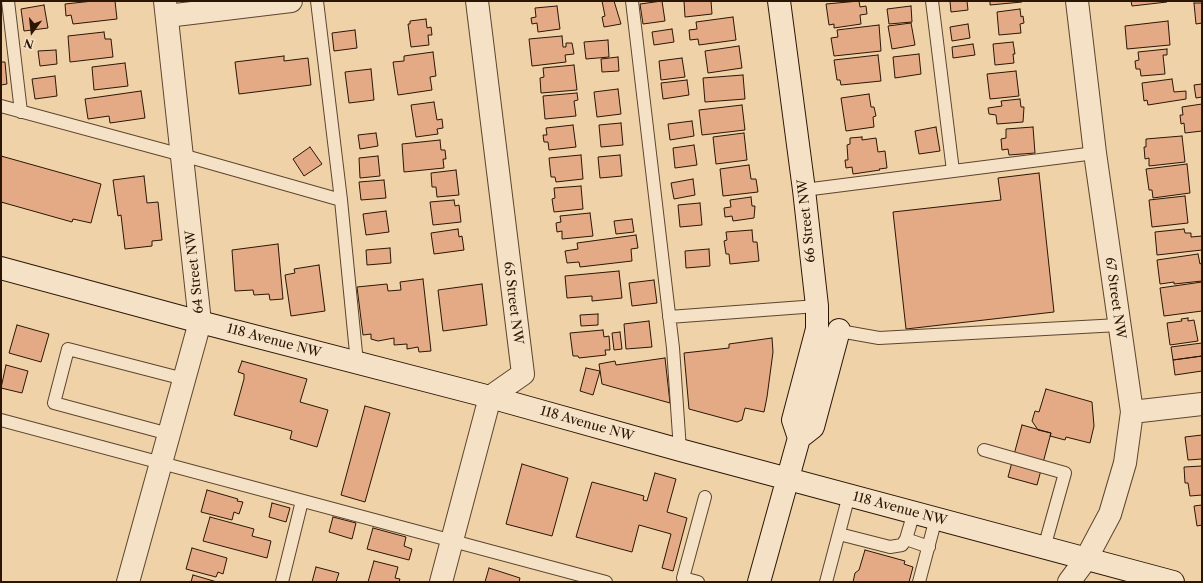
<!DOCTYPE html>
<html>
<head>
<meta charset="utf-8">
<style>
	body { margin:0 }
	#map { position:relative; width:1203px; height:583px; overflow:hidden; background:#efd2a8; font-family:"Libre Caslon Text",serif }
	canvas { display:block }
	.frame { position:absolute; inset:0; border:2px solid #2b1605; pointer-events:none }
	.north { position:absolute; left:12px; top:12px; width:40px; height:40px; -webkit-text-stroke:3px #f5e2c6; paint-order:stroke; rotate:195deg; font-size:11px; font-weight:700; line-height:16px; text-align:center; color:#2b1605 }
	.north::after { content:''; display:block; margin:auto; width:14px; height:18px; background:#2b1605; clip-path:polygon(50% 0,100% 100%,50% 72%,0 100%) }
</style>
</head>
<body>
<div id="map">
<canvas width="1203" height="583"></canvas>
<div class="frame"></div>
<div class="north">N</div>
</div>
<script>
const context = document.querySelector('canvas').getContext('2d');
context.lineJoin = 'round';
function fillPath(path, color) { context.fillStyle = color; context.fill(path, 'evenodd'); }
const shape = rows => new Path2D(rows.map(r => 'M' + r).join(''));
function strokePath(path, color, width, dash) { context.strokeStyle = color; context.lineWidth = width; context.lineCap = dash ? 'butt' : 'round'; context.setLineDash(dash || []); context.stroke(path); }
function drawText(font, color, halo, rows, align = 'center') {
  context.font = font + ' "Libre Caslon Text",serif'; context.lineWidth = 4; context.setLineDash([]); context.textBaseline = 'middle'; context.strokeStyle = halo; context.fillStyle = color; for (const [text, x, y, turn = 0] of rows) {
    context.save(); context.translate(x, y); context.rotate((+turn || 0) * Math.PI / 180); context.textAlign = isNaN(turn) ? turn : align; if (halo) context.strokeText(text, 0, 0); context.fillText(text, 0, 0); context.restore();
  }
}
const building = shape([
	[93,1,115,1,117,19,73,24,71,15,66,16,65,4,93,1],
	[602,1,614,1,621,24,604,27,602,17,605,16,602,1],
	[662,1,665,21,643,24,640,4,662,1],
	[684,1,711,1,712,14,685,17,684,1],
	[859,1,860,7,866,6,867,14,860,15,861,24,834,28,834,24,829,25,826,4,859,1],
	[950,1,967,1,968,10,951,12,950,1],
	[990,1,1022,1,1022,2,990,5,990,1],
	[1131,1,1167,1,1167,2,1132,6,1131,1],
	[1194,3,1202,3,1202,23,1196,24,1194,3],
	[44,5,48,28,24,31,21,9,44,5],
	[557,6,560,29,538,32,537,23,532,24,531,18,536,17,535,8,557,6],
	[911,6,912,22,889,24,887,9,911,6],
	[1020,9,1021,17,1023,16,1024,23,1020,24,1021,33,999,35,997,12,1020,9],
	[733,17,736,40,699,45,698,39,690,40,689,30,697,29,696,22,733,17],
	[426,19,427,28,431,27,432,35,428,35,429,45,411,47,408,24,410,24,410,21,426,19],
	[1168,21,1170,45,1127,49,1125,26,1168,21],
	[911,23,915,45,892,49,888,26,911,23],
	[968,24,970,38,952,41,950,27,968,24],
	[879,25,881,51,834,56,831,38,838,37,837,30,879,25],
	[672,29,674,42,654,45,652,32,672,29],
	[355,30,357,48,334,51,332,33,355,30],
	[104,32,105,39,111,39,113,57,70,62,68,36,104,32],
	[562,36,563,47,566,47,566,43,572,43,574,54,565,55,566,62,532,66,529,39,562,36],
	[608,40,609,57,586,59,584,42,608,40],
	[1013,42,1015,54,1013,54,1014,63,995,65,993,44,1013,42],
	[973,44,975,55,953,58,952,47,973,44],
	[739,46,742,68,708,73,705,51,739,46],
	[1167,49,1167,55,1163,55,1165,74,1141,76,1140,69,1136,69,1135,61,1139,60,1138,52,1167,49],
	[56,50,57,64,40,66,38,51,56,50],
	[433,52,436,76,430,77,432,90,398,95,393,62,404,61,404,56,433,52],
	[919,54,921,74,895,78,893,57,919,54],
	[878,55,881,81,841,85,840,80,837,80,834,60,878,55],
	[284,56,284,61,308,58,311,85,239,94,235,62,284,56],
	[618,57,619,71,602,72,601,59,618,57],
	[682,58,685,77,661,80,659,61,682,58],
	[1,62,5,62,7,84,1,85,1,62],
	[125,63,128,86,94,90,92,67,125,63],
	[574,65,577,90,541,93,540,78,544,77,543,68,574,65],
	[371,69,374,100,349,103,345,72,371,69],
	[1016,71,1019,96,990,99,987,74,1016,71],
	[743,75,745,99,705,102,703,78,743,75],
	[55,76,57,96,35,99,32,79,55,76],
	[1172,79,1174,92,1186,91,1186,99,1148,105,1147,100,1144,101,1142,83,1172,79],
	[687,80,689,95,663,99,661,83,687,80],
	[1202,84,1202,97,1196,98,1194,85,1202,84],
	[618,89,621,114,597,117,594,92,618,89],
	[141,91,145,118,110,123,109,116,88,119,85,99,141,91],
	[577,93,578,100,574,101,576,116,545,119,543,96,577,93],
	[869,94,871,107,874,107,876,116,873,117,874,127,846,131,841,98,869,94],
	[1020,99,1021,107,1024,107,1023,122,997,124,996,115,989,114,988,108,1002,106,1001,101,1020,99],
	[434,102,437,120,442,119,443,128,437,129,438,134,416,137,411,105,434,102],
	[1202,104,1202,131,1185,133,1184,123,1181,124,1180,115,1183,115,1182,107,1202,104],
	[742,105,745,130,702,135,699,110,742,105],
	[692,121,694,136,670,140,668,124,692,121],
	[621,123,623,145,601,147,599,125,621,123],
	[573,125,576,147,549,150,548,142,544,142,543,135,547,135,546,128,573,125],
	[936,127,940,151,919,154,915,131,936,127],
	[1033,127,1035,153,1009,155,1008,149,1002,150,1001,139,1006,138,1006,129,1033,127],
	[376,133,378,146,360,149,358,135,376,133],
	[744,133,747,160,716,164,713,137,744,133],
	[1182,136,1185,162,1149,166,1149,158,1145,159,1144,147,1146,147,1146,139,1182,136],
	[862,137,862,140,876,138,878,152,885,151,887,168,879,169,880,170,853,174,852,167,846,168,845,160,848,160,847,145,850,144,850,138,862,137],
	[440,140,441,150,445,150,446,159,443,159,444,168,404,172,402,144,440,140],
	[694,145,697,165,675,168,673,148,694,145],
	[310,147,322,164,304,176,293,159,310,147],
	[581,155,583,179,556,182,555,177,551,177,549,158,581,155],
	[620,155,622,176,600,178,598,157,620,155],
	[1,156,101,184,91,223,73,219,72,222,1,202,1,156],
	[378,156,380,176,360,178,359,158,378,156],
	[1187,164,1190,193,1153,198,1152,190,1149,190,1146,169,1187,164],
	[749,165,751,179,756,179,758,192,723,196,720,169,749,165],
	[456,170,459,195,437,197,436,187,432,187,431,173,456,170],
	[1039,173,1054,312,906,329,893,212,1001,200,998,178,1039,173],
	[144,176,147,203,158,202,162,240,152,241,152,246,125,249,121,215,118,216,113,180,144,176],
	[693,179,695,195,674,199,671,183,693,179],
	[384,180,386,198,361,200,359,182,384,180],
	[581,186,583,209,554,212,552,199,555,198,554,188,581,186],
	[1185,196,1188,223,1152,227,1149,200,1185,196],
	[751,197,752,206,755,206,754,218,733,221,732,216,725,217,724,208,731,207,730,200,751,197],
	[454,200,455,206,459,205,461,222,433,225,430,202,454,200],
	[700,203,702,225,680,227,678,205,700,203],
	[386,211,389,232,366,235,363,214,386,211],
	[590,213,593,236,562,239,562,231,557,232,556,223,561,222,560,216,590,213],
	[632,219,634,232,616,234,614,221,632,219],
	[458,229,459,237,462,236,464,250,434,254,431,233,458,229],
	[1184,229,1185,233,1191,233,1191,237,1202,236,1202,250,1157,255,1155,232,1184,229],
	[752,230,753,242,757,242,759,261,730,264,729,254,726,254,724,241,727,240,726,232,752,230],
	[636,235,638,248,631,249,632,261,580,267,579,262,567,263,565,251,578,249,577,243,636,235],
	[278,244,283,299,270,300,269,294,254,295,253,290,235,291,232,250,278,244],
	[390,248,391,263,367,265,366,250,390,248],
	[709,249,710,266,686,268,685,251,709,249],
	[1198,254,1200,264,1202,263,1202,281,1174,284,1174,282,1160,284,1157,260,1198,254],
	[319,265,325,311,291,316,285,275,295,273,294,269,319,265],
	[619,271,622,298,592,301,592,296,567,298,565,276,619,271],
	[423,279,431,351,419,352,418,347,407,349,407,344,394,345,394,338,378,341,371,339,371,334,363,335,357,287,387,284,388,291,401,290,400,282,423,279],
	[654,280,657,303,632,306,629,283,654,280],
	[1202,282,1202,311,1164,316,1160,288,1202,282],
	[482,284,487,325,443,331,438,290,482,284],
	[598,314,598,325,581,326,580,315,598,314],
	[1188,318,1188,321,1194,320,1198,341,1170,345,1167,323,1182,321,1181,319,1188,318],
	[649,321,652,347,626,349,624,324,649,321],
	[17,325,49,334,41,362,9,353,17,325],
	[603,330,604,337,609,336,610,350,605,350,606,355,579,358,578,356,573,356,570,333,603,330],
	[620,332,622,349,614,350,612,333,620,332],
	[772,338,773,352,767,397,764,412,745,408,742,420,737,422,689,409,684,353,729,348,729,344,772,338],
	[1202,343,1202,356,1173,360,1171,347,1202,343],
	[1202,356,1202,371,1175,375,1173,360,1202,356],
	[665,358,670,403,602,384,599,364,615,361,616,365,665,358],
	[242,361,307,379,300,402,328,410,317,447,290,439,292,431,234,415,244,379,244,374,238,372,242,361],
	[6,365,28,371,22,393,1,388,6,365],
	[586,368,600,371,593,395,580,391,586,368],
	[1046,389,1092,402,1094,426,1090,443,1066,437,1065,440,1050,436,1051,433,1038,430,1032,421,1035,411,1039,412,1046,389],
	[365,406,390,413,365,502,341,495,365,406],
	[1022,425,1051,433,1037,485,1008,477,1022,425],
	[1202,435,1202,459,1188,460,1185,437,1202,435],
	[522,464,568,478,552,536,506,524,522,464],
	[1202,466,1202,495,1190,496,1188,483,1185,483,1184,467,1202,466],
	[655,473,676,479,667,512,687,518,673,571,662,568,671,534,639,525,632,552,576,537,592,482,644,496,643,500,647,501,655,473],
	[207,490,238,499,237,501,243,502,239,514,234,512,232,520,201,512,207,490],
	[272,503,290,508,286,522,269,517,272,503],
	[1202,505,1202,525,1197,526,1194,506,1202,505],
	[210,517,254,529,252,536,271,541,267,558,203,541,210,517],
	[333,517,356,523,352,539,329,532,333,517],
	[373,528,406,537,404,546,412,549,409,560,367,549,373,528],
	[192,548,227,558,223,574,218,572,216,577,186,569,192,548],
	[865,550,905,561,904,564,913,567,909,582,853,582,855,573,859,570,865,550],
	[374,561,398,567,395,578,400,579,399,582,368,582,374,561],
	[316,567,339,573,336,582,312,582,316,567],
	[489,568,520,578,519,582,485,582,489,568],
	[193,575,217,582,191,582,193,575]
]);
fillPath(building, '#e4aa85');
strokePath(building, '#2b1605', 1);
const lane = shape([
	[8,1,21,112],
	[317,1,341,200,357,363],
	[632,1,673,348,680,450],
	[932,1,953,171],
	[1,106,182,155,341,200],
	[804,190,1095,153],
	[669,317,817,306],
	[834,330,879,338,1119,325],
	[1,420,606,582],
	[169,434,54,403,68,349,184,379],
	[984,450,1065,473,1044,548],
	[839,534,890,547,902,545,906,539,914,512],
	[906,539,929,547],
	[282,582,302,501],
	[698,582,683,578,705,497],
	[826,582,849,495],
	[919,582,936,518]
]);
const street = shape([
	[167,16,291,1],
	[1132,412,1202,404],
	[128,582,200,322,165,1],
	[441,582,490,397,523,374,477,1],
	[1069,582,1086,559,1110,514,1125,463,1132,412,1095,153,1077,1]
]);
const secondary = shape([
	[1,268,200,322,490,397,680,450,1173,582],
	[799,438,813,427,839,330],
	[759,582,799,438,793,420,817,329,817,306,804,190,779,1]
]);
strokePath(lane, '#5c452e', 14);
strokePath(street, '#5c452e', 24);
strokePath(secondary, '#2b1605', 24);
strokePath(lane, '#f5e2c6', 12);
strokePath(street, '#f5e2c6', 22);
strokePath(secondary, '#f5e2c6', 22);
drawText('13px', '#2b1605', '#f5e2c6', [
	["66 Street NW",807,221,-96],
	["64 Street NW",195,272,-96],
	["67 Street NW",1115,298,82],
	["65 Street NW",513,303,83],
	["118 Avenue NW",274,341,15],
	["118 Avenue NW",587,424,16],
	["118 Avenue NW",900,509,15]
]);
</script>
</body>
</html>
